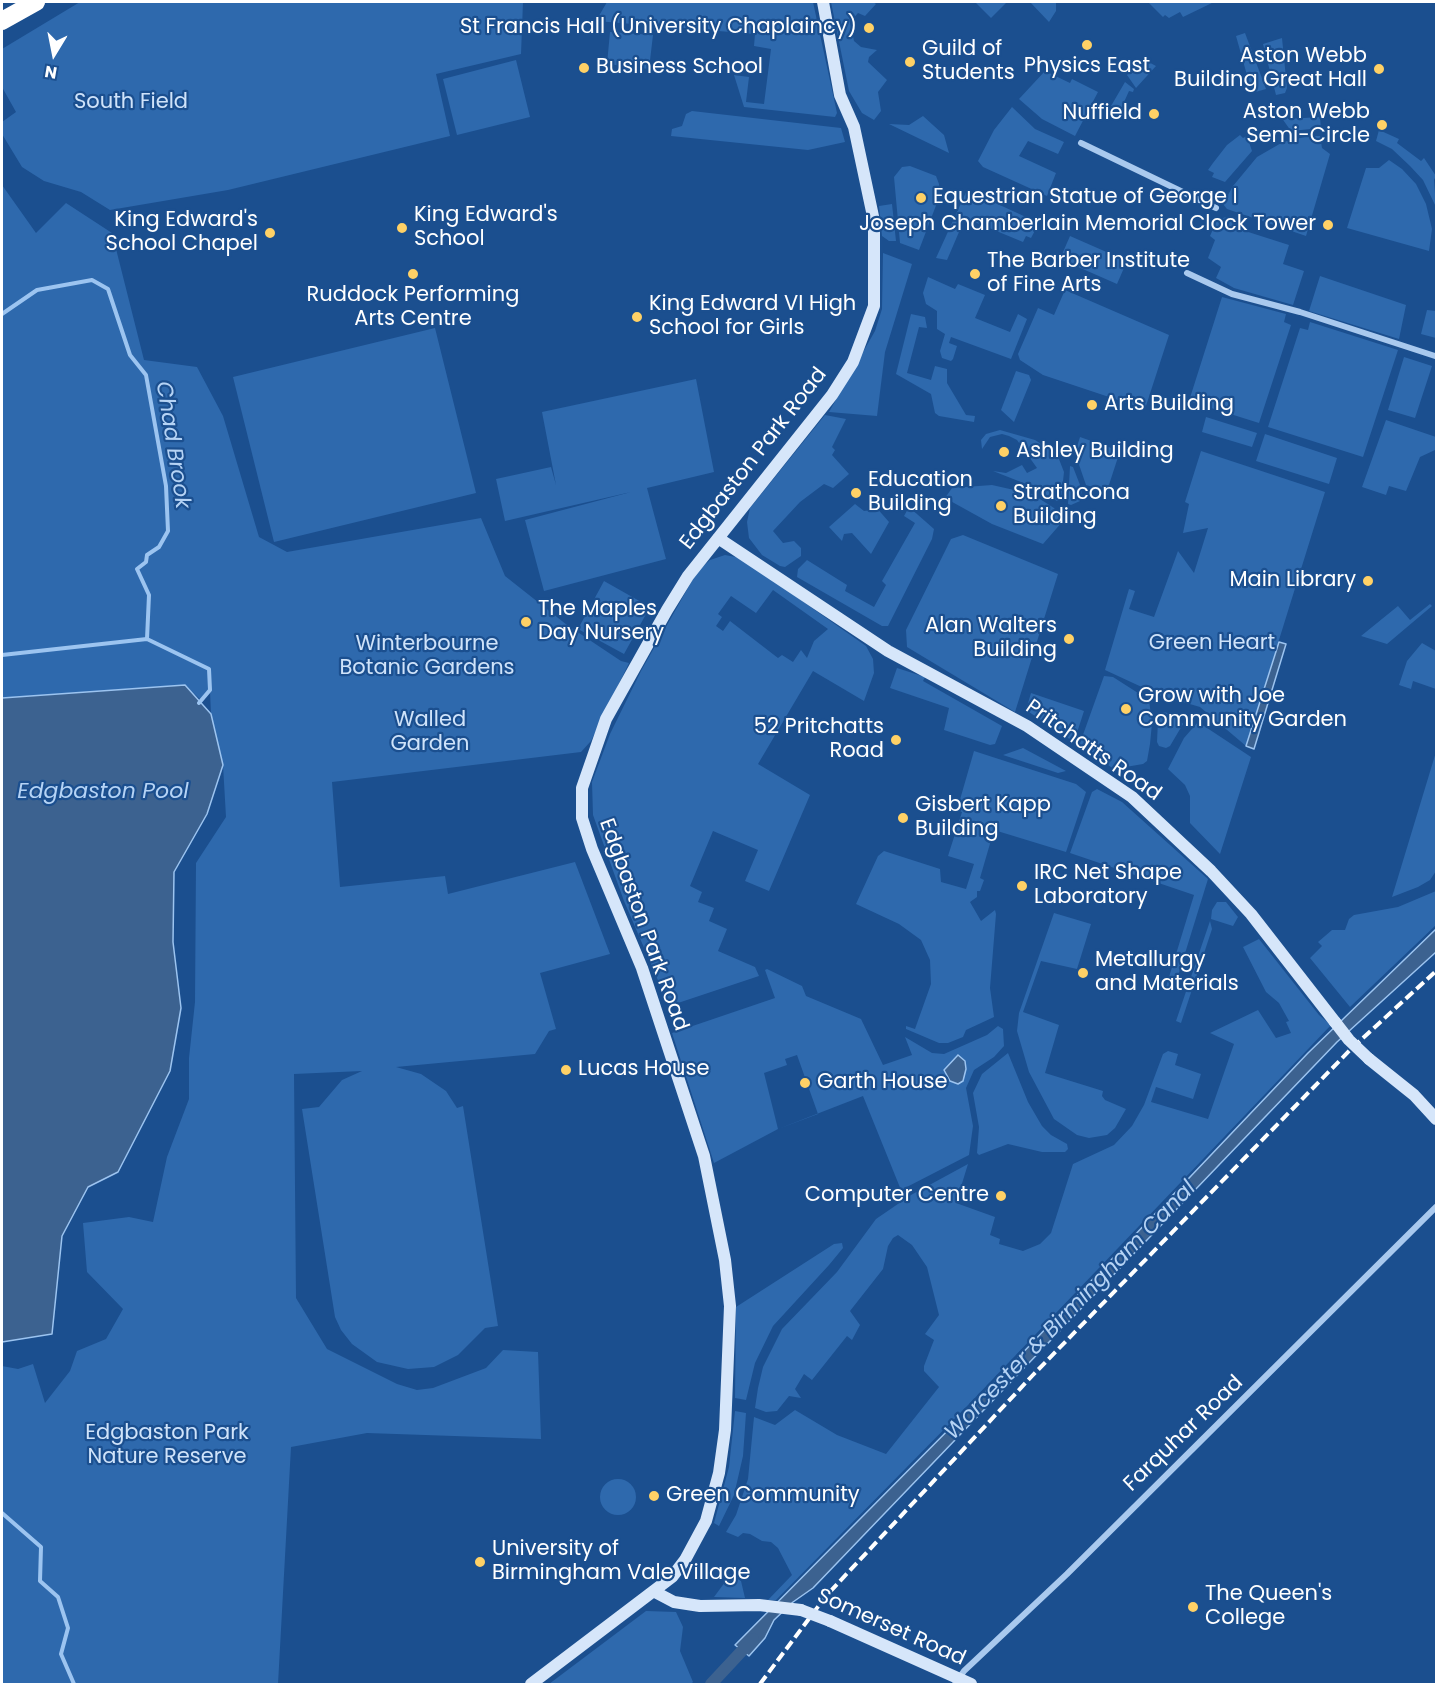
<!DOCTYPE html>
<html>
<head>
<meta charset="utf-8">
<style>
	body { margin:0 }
	#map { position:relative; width:1438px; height:1686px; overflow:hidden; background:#1b4f8f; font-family:Poppins,sans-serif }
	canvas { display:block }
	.frame { position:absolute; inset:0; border:3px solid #fff; pointer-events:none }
	.north { position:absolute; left:24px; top:24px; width:60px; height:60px; -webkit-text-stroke:4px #1b4f8f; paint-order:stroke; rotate:190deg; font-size:16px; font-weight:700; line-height:24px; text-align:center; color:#fff }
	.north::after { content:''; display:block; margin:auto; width:21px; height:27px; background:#fff; clip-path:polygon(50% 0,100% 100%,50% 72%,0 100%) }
</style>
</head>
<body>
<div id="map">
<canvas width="1438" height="1686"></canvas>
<div class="frame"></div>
<div class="north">N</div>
</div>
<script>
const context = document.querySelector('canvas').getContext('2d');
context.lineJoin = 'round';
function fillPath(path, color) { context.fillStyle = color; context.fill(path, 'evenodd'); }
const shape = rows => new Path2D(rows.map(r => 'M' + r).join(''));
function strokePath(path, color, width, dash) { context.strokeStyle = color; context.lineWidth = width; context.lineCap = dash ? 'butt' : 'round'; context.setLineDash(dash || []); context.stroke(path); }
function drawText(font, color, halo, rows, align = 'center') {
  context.font = font + ' Poppins,sans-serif'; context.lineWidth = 4.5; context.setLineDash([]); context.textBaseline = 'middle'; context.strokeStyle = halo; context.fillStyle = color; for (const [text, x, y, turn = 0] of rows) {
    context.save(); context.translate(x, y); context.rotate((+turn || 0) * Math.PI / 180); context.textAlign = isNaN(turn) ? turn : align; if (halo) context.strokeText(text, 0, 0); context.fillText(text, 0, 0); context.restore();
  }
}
fillPath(shape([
	[80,2,523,2,521,54,436,74,450,136,228,190,110,210,81,192,44,181,22,167,2,134,2,122,16,112,2,87,2,49],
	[607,2,813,2,837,113,835,117,744,107,734,75,749,77,746,102,764,104,771,49,754,46,755,34,596,21],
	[831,2,873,2,876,4,865,16,858,13,850,22,854,41,861,47,877,50,869,57,868,62,887,80,878,92,881,111,874,120,862,113,849,91],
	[975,2,1007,2,991,18],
	[1030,2,1056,2,1056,11,1049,22],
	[1148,2,1214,2,1183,17,1180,12,1169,18,1165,15,1163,17],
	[610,32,653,35,649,69,607,64],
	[1245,33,1266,89,1252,93,1236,36],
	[1282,38,1287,88,1285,93,1276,95,1263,44],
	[1143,59,1156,66,1136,88,1127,75],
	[516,60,530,117,457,135,443,79],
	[1045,71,1070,83,1072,79,1098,92,1075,136,1042,119,1019,99],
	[1125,82,1134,89,1133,92,1129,91,1120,111,1111,106],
	[1012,107,1035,129,1064,142,1058,154,1028,141,1019,156,1056,173,1047,196,983,167,978,161,994,130],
	[692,111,841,128,845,142,808,150,671,136,672,129,682,126,686,114],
	[1288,115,1288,119,1320,117,1321,128,1291,131,1281,117],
	[923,116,944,135,949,153,889,124,909,125],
	[1379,130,1399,139,1397,143,1421,161,1424,158,1436,176,1434,180,1436,207,1423,180,1410,166,1392,149,1376,141],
	[1240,135,1243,138,1247,136,1252,151,1225,182,1212,177,1214,173,1208,170,1213,163,1227,145],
	[1309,136,1320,136,1322,148,1330,154,1306,236,1227,209,1223,204,1233,186,1257,157,1283,142],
	[1389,160,1402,169,1416,184,1426,204,1432,229,1429,251,1347,228,1366,168,1379,168],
	[910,166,936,176,939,184,940,195,919,250,900,243,894,177,902,167],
	[2,185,36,233,66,203,112,233,144,360,197,367,223,416,259,537,287,552,481,518,505,576,567,625,621,661,629,663,591,741,581,752,332,782,340,887,445,876,448,894,575,862,610,954,540,973,556,1029,549,1031,535,1054,396,1067,421,1074,446,1091,457,1108,463,1106,498,1326,485,1328,458,1355,434,1367,408,1369,377,1362,352,1344,341,1330,335,1317,302,1109,319,1107,342,1080,362,1071,294,1074,296,1298,327,1349,397,1384,417,1390,433,1388,486,1368,503,1350,538,1352,541,1439,367,1433,291,1447,278,1684,2,1684,2,1366,18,1369,33,1364,45,1403,70,1371,77,1351,106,1339,123,1309,87,1272,83,1223,129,1217,153,1222,167,1157,189,1099,189,1058,195,1002,196,863,226,817,223,765,211,714,210,691,201,700,185,685,2,698],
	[967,190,1039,223,1031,238,1026,236,1023,242,965,218,947,260,936,258],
	[892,204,896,241,889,241,882,236,879,206],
	[1226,217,1243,225,1242,230,1289,245,1283,264,1304,271,1293,305,1234,288,1216,278,1221,267,1208,258,1215,240,1210,236,1217,220],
	[1070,236,1127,261,1117,284,1060,259],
	[883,253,912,264,885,352,877,416,829,412,875,331,882,309],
	[1320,276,1406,305,1399,339,1309,311],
	[928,277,955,289,958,284,985,295,975,318,1010,332,1018,314,1027,319,1011,359,951,337,949,343,957,346,953,359,951,361,942,358,940,351,945,334,937,329,937,311,926,304,923,293],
	[1065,290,1169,335,1145,409,1043,375,1020,360,1018,354,1038,308,1054,315],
	[1222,297,1286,314,1284,322,1291,325,1259,423,1189,401],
	[1427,310,1436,311,1436,338,1421,334],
	[911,314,925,317,927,328,919,327,907,373,931,380,935,366,947,369,947,383,966,415,975,416,974,422,939,416,935,413,931,394,896,374],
	[1310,322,1398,350,1363,457,1268,427,1300,328,1308,330],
	[435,328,476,493,274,542,233,377],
	[1404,357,1432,366,1415,418,1388,410],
	[1016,371,1029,375,1031,380,1014,422,1001,410],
	[696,379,714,472,647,488,666,559,544,591,525,520,631,492,505,521,496,479,551,467,556,485,542,412],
	[825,415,846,419,832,447,835,450,832,455,849,474,833,488,824,484,800,502,773,531,783,543,794,541,801,548,801,556,785,567,780,566,762,555,749,538,747,522,750,508],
	[1206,417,1257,433,1252,447,1202,432],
	[1386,420,1436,437,1435,450,1420,457,1406,491,1389,486,1386,495,1362,487],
	[1000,430,1035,440,1057,454,1064,472,1061,500,1057,501,1031,486,993,471,1006,473,1022,465,1027,473,1037,468,1017,440,1009,436,1002,434,990,437,982,449,981,440,986,434],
	[1265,434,1337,458,1329,484,1256,461],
	[1080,437,1120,451,1107,491,1086,485,1075,453],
	[1201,451,1325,492,1246,746,1200,707,1159,695,1105,670,1129,589,1135,591,1129,609,1154,617,1178,551,1194,573,1208,528,1183,533,1189,504,1185,502],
	[1070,466,1073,467,1082,490,1080,501,1071,505,1068,504],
	[992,485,1032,494,1054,508,1063,521,1043,544,992,524,945,498,952,488],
	[855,504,864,511,873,510,875,506,889,522,871,554,852,533,844,534,842,541,829,527],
	[909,507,934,529,932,539,888,626,882,626,797,577,798,569,807,560,847,585,845,591,874,607,886,585,882,581,915,523,904,516],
	[963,535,1058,574,1015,712,907,647,906,630,951,539],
	[725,555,741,558,866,646,873,659,874,673,864,701,813,671,758,764,810,795,769,891,745,881,758,850,713,831,690,886,702,892,698,902,714,908,709,921,727,929,718,951,755,967,759,976,669,1006,624,901,593,815,592,782,610,734,641,671,697,572,710,560],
	[773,590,828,629,814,641,807,658,801,650,793,662,782,655,778,658,730,621,723,631,716,626,722,617,718,614,731,596,756,613],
	[604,581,650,607,624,654,578,629],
	[1430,604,1432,606,1387,644,1361,636,1398,606,1410,620],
	[1422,643,1436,651,1436,689,1413,681,1411,689,1399,685,1407,661],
	[897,668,925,677,923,681,1002,726,995,744,990,745,944,730,949,708,890,688],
	[1104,676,1113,677,1149,700,1152,723,1150,744,1147,761,1143,764,1114,769,1079,746],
	[1031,693,1084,711,1074,742,1026,710],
	[1163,712,1177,715,1183,724,1170,746,1166,748,1159,746,1157,742,1158,720],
	[1198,722,1251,757,1220,854,1190,823,1190,796,1185,785,1168,769,1184,738],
	[1023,748,1066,771,1058,773,1003,755],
	[974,751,1076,784,1086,792,1066,852,994,830,980,878,984,880,980,891,977,891,977,897,970,902,981,921,995,910,996,914,990,988,994,1017,966,1030,963,1037,948,1043,939,1043,906,1029,906,1026,915,1029,931,984,930,960,921,940,899,924,856,904,878,856,884,851,940,869,941,882,966,889,974,864,948,856,962,812,957,810],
	[1436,752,1436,871,1430,880,1418,887,1392,897],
	[1097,789,1122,802,1208,879,1174,989,1166,987,1194,895,1070,853,1092,792],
	[1436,891,1436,925,1350,1007,1310,958,1322,946,1318,942,1332,930,1345,930,1349,919,1354,915,1398,907],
	[1217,902,1226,902,1238,917,1233,926,1211,919,1212,910],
	[1054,913,1091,924,1077,969,1041,961,1023,1012,1059,1025,1045,1073,1103,1091,1102,1096,1105,1100,1126,1109,1115,1128,1107,1135,1089,1138,1077,1135,1054,1119,1029,1072,1017,1031,1019,1013],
	[1210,921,1212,929,1181,1023,1176,1021],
	[1259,939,1319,1015,1331,1025,970,1403,776,1600,768,1600,792,1575,778,1548,771,1542,762,1541,750,1534,743,1533,738,1537,726,1532,736,1515,748,1479,754,1417,775,1425,795,1410,837,1435,886,1454,939,1387,924,1371,924,1366,934,1340,925,1334,939,1315,927,1267,912,1245,898,1235,893,1238,888,1246,883,1269,850,1311,860,1325,852,1340,847,1336,812,1380,804,1374,795,1389,801,1398,789,1396,777,1411,766,1412,755,1408,758,1388,763,1367,782,1329,837,1272,876,1219,911,1195,968,1164,956,1203,995,1217,990,1235,1000,1239,999,1244,1023,1251,1040,1244,1051,1233,1073,1164,1114,1145,1132,1126,1144,1105,1163,1054,1168,1051,1178,1054,1175,1065,1201,1074,1193,1099,1156,1087,1151,1102,1208,1119,1234,1044,1210,1033,1258,1010,1276,1038,1291,1033,1286,1022,1289,1021,1279,1003,1266,992,1243,947],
	[767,969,802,986,806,996,861,1019,883,1065,912,1055,905,1037,932,1053,944,1054,987,1035,998,1026,1003,1029,1004,1046,994,1057,974,1070,966,1088,973,1126,969,1155,901,1190,863,1096,778,1129,714,1163,672,1033,775,998,765,970],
	[797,1055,818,1114,778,1129,764,1073,787,1065,785,1059],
	[1008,1053,1028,1102,1042,1126,1051,1135,1067,1144,1068,1149,1065,1152,1042,1152,1008,1144,979,1155,977,1153,979,1127,973,1093,982,1074],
	[842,1243,843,1248,829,1265,773,1326,755,1363,746,1400,735,1398,736,1307,834,1244],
	[735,1411,746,1413,743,1456,734,1495,719,1526,714,1523,729,1467],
	'600 1497a18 18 0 1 1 36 0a18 18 0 1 1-36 0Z',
	[731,1574,741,1581,745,1598,714,1597],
	[646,1611,676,1612,683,1627,680,1651,693,1682,691,1684,549,1684]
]), '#2e69ad');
const water = shape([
	[1279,642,1286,644,1254,749,1246,746,1279,642],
	[185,685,211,714,223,765,207,814,174,872,173,942,181,1008,170,1071,118,1172,88,1187,62,1236,52,1334,2,1342,2,698,185,685],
	[1436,929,1436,952,1337,1042,813,1588,793,1602,774,1620,765,1638,749,1656,735,1645,974,1404,1308,1053,1436,929],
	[958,1055,965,1061,966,1069,963,1081,958,1084,950,1081,944,1070,958,1055]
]);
fillPath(water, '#3c6290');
strokePath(water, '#9cc4f0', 1.5);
strokePath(shape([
	[2,314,37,290,92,280,108,289,130,355,146,375,166,486,168,531,159,547,147,555,146,562,137,569,149,595,147,639,209,669,210,690,199,703],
	[2,655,147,639],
	[2,1513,41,1547,40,1581,58,1597,68,1628,61,1654,74,1684]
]), '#9cc4f0', 4);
strokePath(shape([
	[711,1684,753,1639]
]), '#3c6290', 12);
strokePath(shape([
	[1081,143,1216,208],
	[1187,273,1232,294,1300,312,1435,356],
	[955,1684,964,1671,1067,1574,1436,1207]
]), '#a9c9ee', 6);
strokePath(shape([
	[718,538,888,651,1027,726,1132,797,1211,871,1251,914,1335,1022],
	[1369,1059,1414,1095,1436,1119],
	[655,1592,674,1602,700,1606,759,1605,801,1610],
	[830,1621,971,1684],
	[531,1684,672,1577,685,1560,706,1521,719,1473,725,1430,730,1306,725,1260,704,1156,642,968,592,849,582,818,582,788,606,719,667,610,688,576,832,395,853,362,874,306,874,221,854,127,840,95,823,2]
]), '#d6e6fa', 12);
strokePath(shape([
	[2,21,36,2]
]), '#fff', 18);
strokePath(shape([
	[760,1684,826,1596,1032,1376,1351,1049,1436,971]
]), '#fff', 4, [10, 4.5]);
strokePath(shape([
	[1335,1022,1349,1040,1369,1059],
	[801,1610,830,1621]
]), '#d6e6fa', 12);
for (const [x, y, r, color] of [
	[869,28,6,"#ffd166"],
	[1087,45,6,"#ffd166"],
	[910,62,6,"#ffd166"],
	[584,68,6,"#ffd166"],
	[1379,69,6,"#ffd166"],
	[1154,114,6,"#ffd166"],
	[1382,125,6,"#ffd166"],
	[921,198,6,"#ffd166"],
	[1328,225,6,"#ffd166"],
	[402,228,6,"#ffd166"],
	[270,233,6,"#ffd166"],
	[413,274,6,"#ffd166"],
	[975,274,6,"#ffd166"],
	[637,317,6,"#ffd166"],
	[1092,405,6,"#ffd166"],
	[1004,452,6,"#ffd166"],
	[856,493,6,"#ffd166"],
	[1001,506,6,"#ffd166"],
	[1368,581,6,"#ffd166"],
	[526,622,6,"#ffd166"],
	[1069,639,6,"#ffd166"],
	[1126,709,6,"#ffd166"],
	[896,740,6,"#ffd166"],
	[903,818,6,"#ffd166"],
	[1022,886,6,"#ffd166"],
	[1083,973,6,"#ffd166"],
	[566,1070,6,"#ffd166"],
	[805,1083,6,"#ffd166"],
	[1001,1196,6,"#ffd166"],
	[654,1496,6,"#ffd166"],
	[480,1562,6,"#ffd166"],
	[1193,1607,6,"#ffd166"]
]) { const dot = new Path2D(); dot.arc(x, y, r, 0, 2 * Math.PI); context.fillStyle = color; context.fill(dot); strokePath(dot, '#1b4f8f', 2); }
drawText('21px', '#fff', '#1b4f8f', [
	["St Francis Hall (University Chaplaincy)",857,28,"right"],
	["Guild of",922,50],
	["Students",922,74],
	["Aston Webb",1367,57,"right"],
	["Building Great Hall",1367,81,"right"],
	["Physics East",1087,67,"center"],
	["Business School",596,68],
	["Aston Webb",1370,113,"right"],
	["Semi-Circle",1370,137,"right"],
	["Nuffield",1142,114,"right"],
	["Equestrian Statue of George I",933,198],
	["King Edward's",414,216],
	["School",414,240],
	["King Edward's",258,221,"right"],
	["School Chapel",258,245,"right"],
	["Joseph Chamberlain Memorial Clock Tower",1316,225,"right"],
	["The Barber Institute",987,262],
	["of Fine Arts",987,286],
	["Ruddock Performing",413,296,"center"],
	["Arts Centre",413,320,"center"],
	["King Edward VI High",649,305],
	["School for Girls",649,329],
	["Arts Building",1104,405],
	["Ashley Building",1016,452],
	["Education",868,481],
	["Building",868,505],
	["Strathcona",1013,494],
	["Building",1013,518],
	["Main Library",1356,581,"right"],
	["The Maples",538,610],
	["Day Nursery",538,634],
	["Alan Walters",1057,627,"right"],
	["Building",1057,651,"right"],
	["Grow with Joe",1138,697],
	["Community Garden",1138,721],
	["52 Pritchatts",884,728,"right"],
	["Road",884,752,"right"],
	["Gisbert Kapp",915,806],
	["Building",915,830],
	["IRC Net Shape",1034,874],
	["Laboratory",1034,898],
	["Metallurgy",1095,961],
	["and Materials",1095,985],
	["Lucas House",578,1070],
	["Garth House",817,1083],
	["Computer Centre",989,1196,"right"],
	["Green Community",666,1496],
	["University of",492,1550],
	["Birmingham Vale Village",492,1574],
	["The Queen's",1205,1595],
	["College",1205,1619]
], 'left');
drawText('21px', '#cfe3fa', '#1b4f8f', [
	["South Field",131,103],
	["Green Heart",1212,644],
	["Winterbourne",427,645],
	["Botanic Gardens",427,669],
	["Walled",430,721],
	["Garden",430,745],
	["Edgbaston Park",167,1434],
	["Nature Reserve",167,1458]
]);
drawText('21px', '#fff', '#1b4f8f', [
	["Edgbaston Park Road",754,459,-52],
	["Pritchatts Road",1093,751,35],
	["Edgbaston Park Road",643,925,70],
	["Farquhar Road",1184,1434,-44],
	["Somerset Road",891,1628,24]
]);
drawText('italic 22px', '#b5d3f5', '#1b4f8f', [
	["Chad Brook",172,445,81],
	["Edgbaston Pool",103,792],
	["Worcester & Birmingham Canal",1071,1311,-46]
]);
</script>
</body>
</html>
